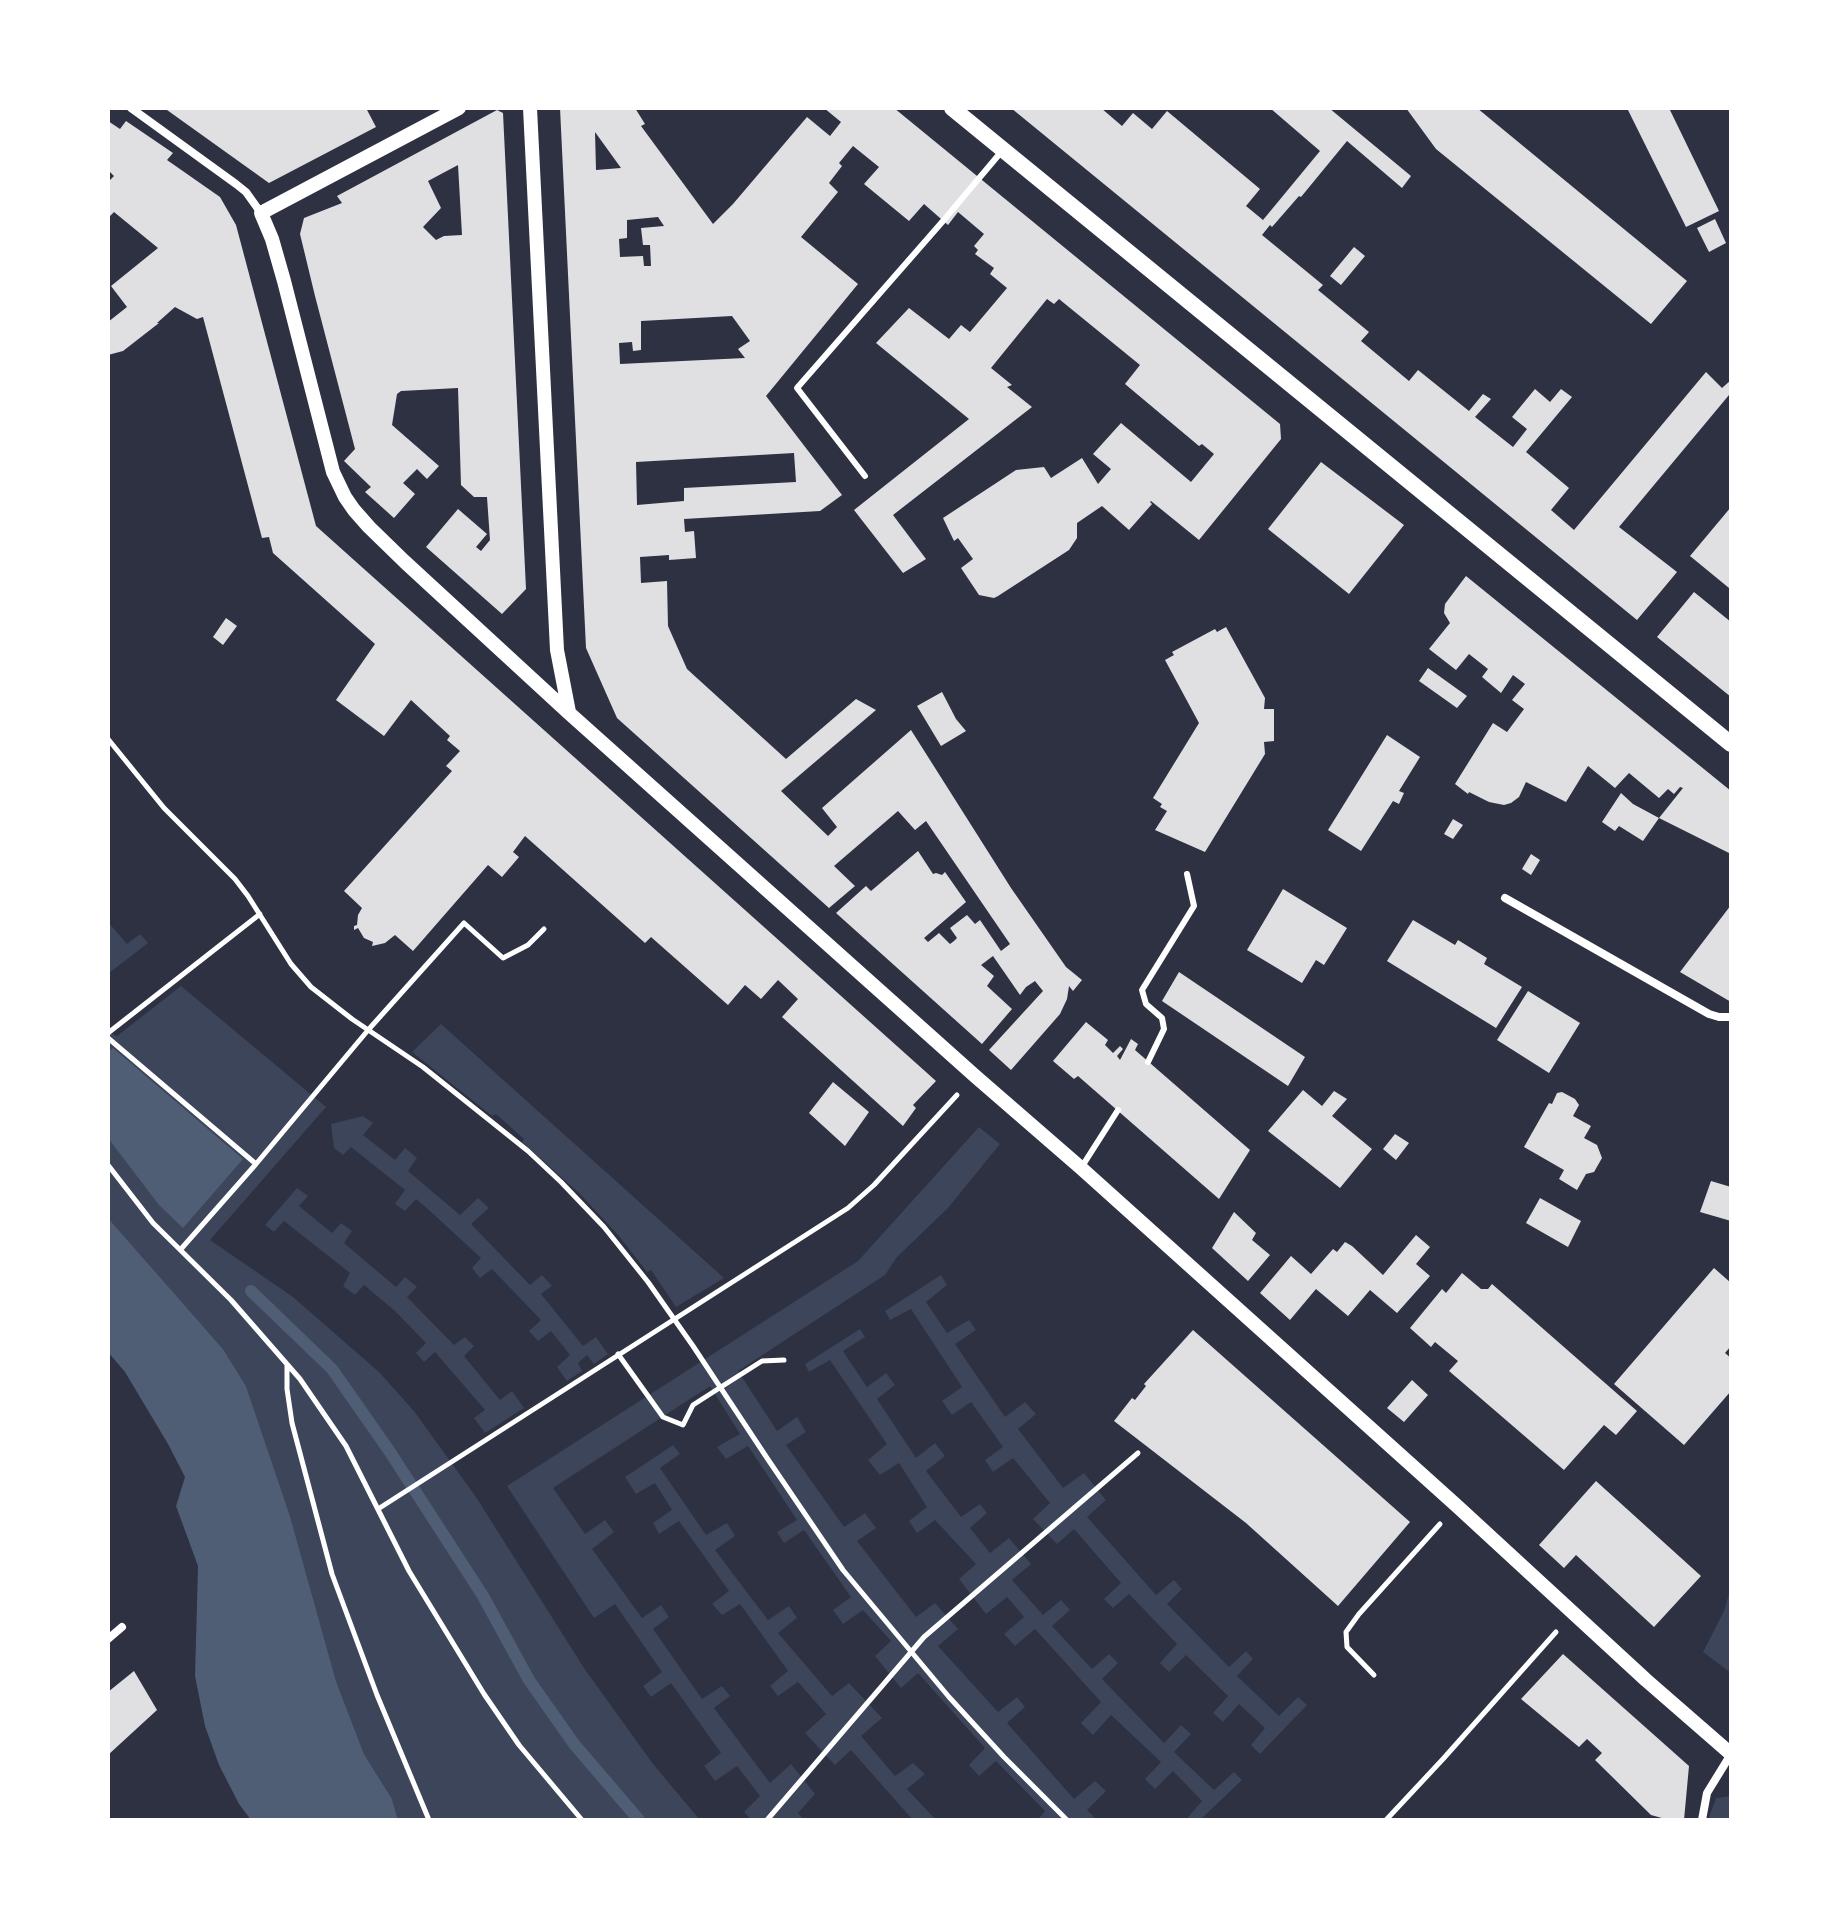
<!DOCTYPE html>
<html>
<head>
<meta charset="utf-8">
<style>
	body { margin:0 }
	#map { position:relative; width:1839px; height:1928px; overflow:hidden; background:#2d3142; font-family:Merriweather,serif }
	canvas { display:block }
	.frame { position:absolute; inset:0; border:110px solid #fff; pointer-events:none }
</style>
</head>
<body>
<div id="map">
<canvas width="1839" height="1928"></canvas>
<div class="frame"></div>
</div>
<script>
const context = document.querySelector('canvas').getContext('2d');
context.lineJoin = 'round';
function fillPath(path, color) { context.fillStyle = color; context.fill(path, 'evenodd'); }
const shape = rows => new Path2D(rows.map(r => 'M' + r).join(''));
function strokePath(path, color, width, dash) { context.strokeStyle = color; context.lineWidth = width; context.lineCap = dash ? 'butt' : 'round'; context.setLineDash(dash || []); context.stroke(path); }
fillPath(shape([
	[108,922,127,944,140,934,148,943,109,973],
	[181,986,326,1107,210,1240,293,1297,379,1372,414,1411,476,1497,584,1668,653,1764,700,1820,398,1820,392,1799,364,1754,336,1681,290,1516,246,1386,223,1349,108,1218,108,1032,117,1036],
	[441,1024,724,1278,676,1307,651,1270,647,1272,619,1236,579,1193,522,1142,524,1139,496,1114,492,1116,412,1052],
	[363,1116,373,1123,363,1135,395,1160,405,1148,417,1158,408,1171,460,1215,478,1198,489,1208,471,1224,530,1285,542,1275,552,1286,541,1294,583,1346,596,1337,608,1354,594,1364,587,1355,578,1363,582,1371,567,1381,557,1367,570,1355,551,1331,538,1341,529,1331,541,1320,492,1269,480,1278,472,1268,481,1258,429,1210,416,1199,405,1211,395,1204,405,1190,351,1147,343,1155,334,1148,331,1124],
	[979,1127,1000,1144,948,1208,897,1257,885,1275,738,1371,777,1431,797,1417,806,1432,786,1445,844,1527,865,1513,876,1528,857,1541,916,1617,935,1603,958,1629,938,1646,998,1712,1017,1697,1025,1707,1007,1723,1074,1799,1095,1781,1106,1791,1087,1810,1097,1820,1037,1820,1045,1811,996,1761,979,1776,969,1765,985,1748,918,1673,901,1688,875,1656,891,1641,863,1610,843,1624,833,1610,851,1597,804,1530,784,1543,777,1532,797,1520,748,1446,726,1459,717,1447,740,1434,710,1386,553,1488,585,1534,605,1520,614,1532,592,1549,642,1618,661,1605,669,1617,653,1629,702,1699,722,1686,730,1696,714,1708,770,1783,791,1764,815,1794,798,1813,804,1820,751,1820,744,1812,760,1796,737,1766,715,1781,704,1766,721,1753,671,1683,651,1697,643,1686,662,1672,615,1604,594,1618,507,1486,858,1261],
	[297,1188,308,1196,299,1206,332,1233,341,1223,352,1231,344,1243,396,1287,405,1277,417,1287,407,1297,454,1345,465,1337,474,1346,464,1356,500,1400,512,1391,524,1408,485,1433,474,1418,485,1410,435,1352,424,1362,416,1353,426,1343,395,1311,364,1285,355,1295,343,1286,350,1273,284,1221,274,1232,265,1225],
	[941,1275,947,1285,926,1302,947,1333,969,1320,976,1330,955,1344,1005,1417,1025,1402,1036,1414,1018,1429,1063,1488,1084,1473,1106,1500,1087,1517,1156,1595,1174,1580,1182,1589,1167,1604,1229,1667,1246,1651,1253,1659,1237,1676,1279,1716,1298,1697,1307,1705,1260,1754,1251,1745,1265,1728,1239,1704,1223,1722,1213,1713,1228,1696,1186,1655,1169,1672,1160,1663,1177,1644,1129,1594,1113,1608,1104,1599,1121,1583,1074,1529,1057,1544,1033,1519,1050,1503,1013,1458,993,1472,985,1460,1003,1447,971,1402,952,1415,942,1401,962,1387,911,1309,890,1320,885,1311],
	[860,1329,865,1337,843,1351,867,1387,886,1373,895,1385,877,1399,916,1458,935,1443,945,1456,926,1471,961,1517,980,1504,987,1513,970,1528,990,1553,1009,1538,1031,1564,1012,1580,1043,1615,1061,1600,1070,1610,1052,1626,1092,1669,1109,1654,1118,1663,1102,1679,1164,1743,1181,1725,1191,1734,1174,1752,1214,1790,1234,1772,1242,1780,1200,1820,1191,1820,1188,1817,1202,1801,1173,1771,1155,1789,1145,1779,1161,1762,1111,1715,1093,1735,1081,1723,1101,1702,1035,1629,1015,1646,1004,1634,1024,1617,1007,1597,986,1614,959,1579,976,1564,935,1520,917,1533,909,1521,927,1507,899,1463,880,1475,868,1460,887,1444,830,1360,809,1372,805,1364],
	[673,1445,680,1454,660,1468,706,1535,727,1523,735,1536,715,1550,768,1620,789,1606,797,1618,778,1633,832,1696,849,1683,882,1718,861,1736,895,1776,913,1763,925,1774,907,1789,936,1820,913,1820,851,1750,835,1765,805,1733,826,1714,798,1682,778,1696,770,1686,788,1671,740,1604,722,1615,712,1604,729,1591,679,1521,659,1534,653,1523,672,1510,655,1483,636,1494,625,1477],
	[1731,1587,1731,1673,1703,1652,1724,1611],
	[1731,1796,1731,1820,1708,1820,1716,1798]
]), '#3c4559');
fillPath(shape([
	[113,1048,243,1159,183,1228,159,1205,108,1138,108,1052],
	[108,1218,223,1349,246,1386,290,1516,336,1681,364,1754,392,1799,398,1820,251,1820,239,1804,219,1765,205,1726,195,1676,198,1566,176,1506,185,1477,168,1444,125,1372,108,1352]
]), '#4f5d75');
strokePath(shape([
	[251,1291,332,1369,390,1452,483,1596,529,1680,574,1744,639,1820]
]), '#4f5d75', 12);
fillPath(shape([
	[168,108,366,108,376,127,269,183,167,110],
	[560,108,635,108,645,124,641,126,713,224,733,204,807,117,830,136,841,122,824,108,894,108,1280,424,1281,439,1199,540,1151,501,1150,502,1152,504,1129,530,1102,506,1077,523,1077,538,1069,550,998,596,994,598,979,595,961,568,973,559,958,538,954,541,943,518,1016,470,1044,467,1051,478,1082,458,1098,484,1111,469,1093,454,1121,423,1191,482,1214,454,1202,444,1199,446,1125,384,1140,365,1059,299,1054,304,1047,299,991,368,1012,385,1007,387,1032,407,893,515,926,559,903,573,854,510,969,419,876,343,909,308,949,339,961,325,970,332,1007,288,990,274,994,268,975,254,978,250,974,246,984,234,958,212,948,225,924,204,909,221,864,184,879,167,853,146,839,163,842,166,829,183,838,192,801,237,858,284,766,396,842,495,820,511,684,519,685,532,694,531,696,558,669,560,669,555,640,557,641,583,667,581,668,626,687,669,786,759,856,699,876,710,781,791,828,836,837,827,822,808,911,730,1011,888,1066,967,1082,980,1073,991,1069,986,1067,999,1060,1014,1011,1070,989,1050,1043,991,1035,981,1026,987,1020,995,993,956,981,965,994,976,987,986,1012,1009,982,1044,836,913,866,886,871,891,918,851,933,874,936,873,942,875,945,872,966,902,924,938,928,942,939,933,950,944,954,941,957,938,950,928,967,915,975,924,980,920,1001,951,1010,944,926,821,915,830,898,811,834,866,855,886,829,908,617,718,586,648],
	[595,132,621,168,596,170],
	[658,217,664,226,641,228,643,245,650,245,651,266,644,266,643,256,620,257,619,239,627,238,627,220],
	[732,316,750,341,738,349,745,358,620,364,619,343,632,342,633,351,641,350,641,321],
	[794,453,796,482,684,488,684,501,637,505,636,462],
	[1011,108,1101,108,1122,126,1133,113,1152,129,1167,111,1260,189,1246,206,1263,220,1320,151,1270,108,1329,108,1411,176,1402,188,1347,141,1301,197,1299,196,1272,227,1270,225,1262,235,1323,285,1318,290,1369,332,1361,341,1409,381,1418,370,1469,411,1483,394,1491,399,1475,417,1513,447,1527,429,1512,417,1535,389,1550,402,1561,389,1572,397,1526,452,1569,488,1551,510,1574,530,1706,372,1722,388,1731,380,1731,397,1729,395,1619,527,1677,572,1637,620],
	[1406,108,1477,108,1687,281,1651,324,1436,149],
	[1627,108,1669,108,1719,211,1686,227],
	[497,110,503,113,526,589,502,614,426,547,458,509,487,534,476,547,481,551,490,540,487,497,474,497,461,485,458,388,401,391,397,394,392,425,439,466,427,479,417,469,403,483,415,494,394,518,365,492,371,487,344,461,355,449,315,296,300,234,304,218,342,203,337,196],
	[458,165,462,235,444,236,436,240,423,227,441,208,428,181],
	[108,121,120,129,126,121,173,153,167,160,220,197,236,225,316,526,936,1081,913,1105,916,1108,903,1126,782,1017,798,999,778,980,761,999,745,985,728,1005,651,937,645,943,525,836,513,852,519,857,502,877,488,865,413,951,395,935,385,943,372,946,373,942,364,938,358,928,354,930,354,926,357,925,358,915,362,908,344,891,452,771,446,766,460,751,447,740,450,736,411,700,384,736,336,700,375,644,273,553,269,537,262,538,203,317,197,319,175,307,157,323,159,323,123,351,108,355,108,322,127,307,111,286,158,248,114,212,108,218,108,182,114,176,108,170],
	[1715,219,1726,243,1709,252,1697,228],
	[1354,247,1365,256,1341,285,1330,276],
	[1321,462,1404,525,1349,594,1268,529],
	[1731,507,1731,585,1729,588,1690,556],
	[1466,576,1731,791,1731,854,1659,818,1683,788,1680,787,1674,794,1668,789,1659,798,1629,773,1615,788,1588,766,1566,802,1526,782,1519,797,1511,803,1504,805,1489,802,1469,792,1468,794,1455,784,1493,723,1507,732,1524,709,1512,700,1525,684,1513,675,1501,693,1482,677,1488,669,1469,654,1456,670,1429,649,1450,623,1444,613,1445,604],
	[1694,592,1731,622,1731,697,1657,637],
	[226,618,237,626,223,645,213,637],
	[1226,627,1265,698,1264,709,1274,709,1274,741,1264,742,1265,754,1205,852,1155,830,1167,811,1160,807,1162,804,1153,798,1199,723,1165,660,1174,655,1172,652,1215,629,1217,632],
	[1428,668,1467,696,1457,708,1419,681],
	[942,692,956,719,966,731,941,746,917,706],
	[1387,735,1420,757,1399,791,1404,793,1399,804,1393,801,1361,851,1328,830],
	[1621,793,1633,804,1659,818,1643,841,1619,826,1615,831,1602,822],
	[1453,819,1463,825,1453,839,1444,834],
	[1531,854,1540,860,1531,875,1522,869],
	[1283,889,1347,928,1324,965,1316,960,1302,983,1247,950],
	[1731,905,1731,1002,1680,972],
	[1413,920,1455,945,1458,940,1487,958,1484,964,1522,987,1496,1028,1387,961],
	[1179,972,1305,1057,1288,1086,1162,1001],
	[1528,991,1580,1023,1549,1073,1497,1040],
	[1086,1022,1108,1040,1105,1045,1113,1053,1120,1046,1123,1049,1117,1056,1120,1060,1131,1039,1138,1044,1135,1050,1250,1150,1219,1199,1078,1076,1074,1079,1053,1061],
	[833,1082,869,1112,845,1146,809,1113],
	[1303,1090,1322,1106,1334,1091,1347,1099,1332,1116,1372,1149,1340,1188,1268,1131],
	[1562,1092,1575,1099,1579,1105,1573,1116,1591,1126,1584,1138,1597,1145,1602,1158,1594,1172,1586,1174,1577,1190,1559,1179,1564,1170,1524,1147,1549,1103,1552,1104,1557,1093],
	[1395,1134,1409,1143,1396,1160,1383,1149],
	[1711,1181,1731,1187,1731,1221,1700,1212],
	[1540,1198,1581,1221,1568,1247,1526,1223],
	[1234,1212,1256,1233,1252,1240,1270,1255,1248,1281,1212,1248],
	[1416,1235,1430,1247,1416,1264,1430,1276,1397,1313,1370,1290,1348,1316,1316,1289,1290,1320,1260,1293,1291,1256,1311,1274,1333,1249,1337,1252,1345,1242,1352,1246,1383,1275],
	[1714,1268,1731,1283,1731,1346,1725,1353,1731,1358,1731,1391,1684,1445,1614,1384],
	[1462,1273,1481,1289,1488,1289,1492,1284,1637,1411,1616,1435,1604,1425,1564,1470,1449,1371,1458,1361,1435,1342,1431,1347,1410,1328,1442,1289,1446,1293],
	[1193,1330,1410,1522,1338,1606,1246,1523,1114,1421,1132,1398,1135,1400,1146,1386,1144,1384],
	[1412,1380,1428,1395,1404,1422,1387,1408],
	[1596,1481,1701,1576,1654,1627,1576,1555,1564,1568,1539,1545],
	[1563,1654,1689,1766,1684,1820,1669,1820,1651,1815,1595,1760,1602,1753,1587,1739,1579,1747,1521,1699],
	[134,1671,157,1710,108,1755,108,1692]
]), '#e0e0e3');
strokePath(shape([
	[108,739,164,808,235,879,248,896,291,964,311,987,352,1019,423,1067,528,1151,561,1182,604,1227,648,1282,693,1346,767,1458,843,1570,949,1697,1004,1757,1067,1820],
	[108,1033,260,914],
	[108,1038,256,1164,181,1249],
	[256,1164,369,1029,464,923,503,958,528,945,544,929],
	[108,1165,153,1223,231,1300,300,1379,346,1446,409,1571,484,1694,519,1745,582,1820],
	[618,1354,663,1417,683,1425,693,1405,721,1387,762,1361,784,1360],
	[287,1365,287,1389,292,1423,332,1574,377,1695,429,1820],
	[378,1509,848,1208,874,1185,957,1095],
	[1374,1675,1347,1647,1346,1632,1359,1614,1440,1524],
	[767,1820,924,1637,1138,1453],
	[1386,1820,1443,1759,1556,1632]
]), '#fff', 5);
strokePath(shape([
	[865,476,797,388,943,221,1002,151],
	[1148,1062,1164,1029,1162,1018,1146,1004,1142,990,1194,906,1187,874],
	[1081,1168,1118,1110]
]), '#fff', 6);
strokePath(shape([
	[131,108,236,184,246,192,261,213],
	[1505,898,1709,1014,1719,1017,1731,1017],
	[108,1639,122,1627],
	[1702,1820,1707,1793,1731,1754]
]), '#fff', 8);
strokePath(shape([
	[459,108,261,213,272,239,284,281,333,472,345,497,354,510,369,527,405,562,569,713,975,1076,1081,1168,1457,1506,1646,1680,1731,1754],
	[530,108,557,650,569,712]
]), '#fff', 14);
strokePath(shape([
	[952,108,1731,744]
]), '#fff', 16);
</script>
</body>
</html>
